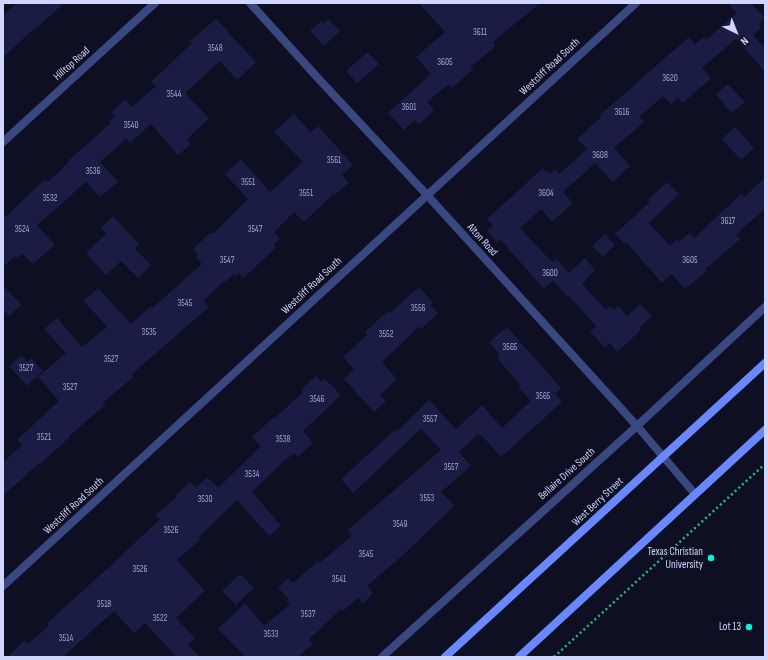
<!DOCTYPE html>
<html>
<head>
<meta charset="utf-8">
<style>
	body { margin:0 }
	#map { position:relative; width:768px; height:660px; overflow:hidden; background:#0e0f23; font-family:"Sofia Sans Condensed",sans-serif }
	canvas { display:block }
	.frame { position:absolute; inset:0; border:4px solid #d0d6fe; pointer-events:none }
	.north { position:absolute; left:716px; top:12px; width:40px; height:40px; -webkit-text-stroke:3px #0e0f23; paint-order:stroke; rotate:137deg; font-size:11px; font-weight:700; line-height:16px; text-align:center; color:#d0d6fe }
	.north::after { content:''; display:block; margin:auto; width:14px; height:18px; background:#d0d6fe; clip-path:polygon(50% 0,100% 100%,50% 72%,0 100%) }
</style>
</head>
<body>
<div id="map">
<canvas width="768" height="660"></canvas>
<div class="frame"></div>
<div class="north">N</div>
</div>
<script>
const context = document.querySelector('canvas').getContext('2d');
context.lineJoin = 'round';
function fillPath(path, color) { context.fillStyle = color; context.fill(path, 'evenodd'); }
const shape = rows => new Path2D(rows.map(r => 'M' + r).join(''));
function strokePath(path, color, width, dash) { context.strokeStyle = color; context.lineWidth = width; context.lineCap = dash ? 'butt' : 'round'; context.setLineDash(dash || []); context.stroke(path); }
function drawText(font, color, halo, rows, align = 'center') {
  context.font = font + ' "Sofia Sans Condensed",sans-serif'; context.lineWidth = 3; context.setLineDash([]); context.textBaseline = 'middle'; context.strokeStyle = halo; context.fillStyle = color; for (const [text, x, y, turn = 0] of rows) {
    context.save(); context.translate(x, y); context.rotate((+turn || 0) * Math.PI / 180); context.textAlign = isNaN(turn) ? turn : align; if (halo) context.strokeText(text, 0, 0); context.fillText(text, 0, 0); context.restore();
  }
}
fillPath(shape([
	[17,3,64,3,36,29,35,28,3,57,3,16],
	[419,3,540,3,493,42,496,46,471,67,473,69,452,88,449,84,427,102,434,110,419,124,415,120,404,130,388,113,431,74,416,57,445,32],
	[728,3,751,3,765,18,760,22,761,23,759,25,762,27,753,35,765,49,765,72,736,39,702,68,711,78,683,103,678,98,671,104,663,96,639,117,644,122,614,148,630,166,613,182,595,163,563,192,573,203,552,222,541,209,520,228,552,262,556,259,569,273,585,258,595,270,582,284,606,310,610,306,614,310,618,306,627,316,640,304,652,316,639,328,641,330,617,352,610,343,605,348,590,331,596,326,569,296,568,297,553,281,544,289,500,239,497,242,487,231,493,226,487,219,543,168,546,172,548,171,550,174,555,169,559,174,587,149,577,139,601,117,600,115,689,37,695,44,704,37,706,40,737,13],
	[216,19,256,62,237,80,220,61,185,93,209,118,187,139,191,144,178,155,151,124,130,143,126,139,100,162,118,182,100,197,86,182,37,225,55,245,33,264,22,253,17,258,15,256,3,267,3,219,45,179,48,182,69,162,68,161,111,123,109,121,115,116,112,112,125,99,132,107,156,86,151,82,192,43,190,41],
	[328,19,340,31,324,46,310,31,321,21,324,24],
	[368,52,379,64,357,83,346,71],
	[728,84,745,102,732,113,716,95],
	[294,114,311,132,318,126,353,165,342,175,349,183,335,194,334,193,304,222,294,212,274,232,280,238,273,245,276,248,243,278,239,273,236,276,234,274,225,282,224,281,203,301,209,307,132,374,134,376,103,403,105,405,69,436,70,437,40,464,39,463,3,496,3,462,22,445,17,440,59,401,38,377,66,353,44,329,57,318,82,347,107,327,84,301,98,288,131,324,151,306,152,308,202,264,196,257,198,255,193,249,211,232,213,234,248,199,225,174,241,159,270,192,303,162,274,132],
	[735,127,754,148,741,160,722,139],
	[765,178,765,208,736,235,740,239,705,269,707,271,685,289,672,274,662,283,626,242,624,244,615,234,650,202,648,200,667,182,679,194,649,223,670,246,677,239,679,242,689,233,694,238,741,194,744,197],
	[113,216,139,244,135,249,151,265,138,278,121,261,106,275,86,253,106,234,101,228],
	[605,234,615,245,603,257,592,246],
	[3,285,21,305,9,316,3,309],
	[419,287,433,302,430,305,438,313,421,329,419,327,382,362,397,379,380,395,386,401,374,412,344,379,354,369,343,357,367,335,365,332,388,311,390,313],
	[507,327,561,388,555,394,562,402,501,457,481,435,480,436,478,434,459,452,471,466,441,492,454,506,402,556,367,586,373,593,363,603,358,598,343,611,341,609,309,639,313,644,298,657,245,657,218,629,245,603,264,626,290,604,287,601,289,600,278,587,288,578,293,583,318,561,320,563,352,535,348,530,441,450,421,429,353,493,341,479,365,457,396,429,397,431,429,400,456,429,482,405,502,428,531,401,518,387,520,385,497,358,500,355,489,342],
	[22,355,27,362,31,358,43,371,27,386,9,366],
	[316,376,321,382,325,379,341,395,303,431,313,443,298,457,294,453,286,460,286,459,252,492,281,526,269,536,237,500,198,538,200,540,177,560,205,591,176,618,195,638,188,645,200,657,177,657,145,623,134,633,114,611,63,657,8,657,25,640,28,644,49,626,47,623,106,570,160,519,156,515,177,497,175,496,190,482,196,488,207,477,218,488,261,446,252,437,274,417,275,418,303,392,301,390],
	[240,574,254,588,236,605,222,591]
]), '#1a1c43');
strokePath(shape([
	[554,657,765,464]
]), '#30b28c', 2.5, [2, 3]);
strokePath(shape([
	[250,3,316,76,427,195,637,426,695,494],
	[3,142,155,3],
	[3,586,636,3],
	[382,657,637,426,765,307]
]), '#3a4881', 8);
strokePath(shape([
	[445,657,765,363],
	[519,657,765,430]
]), '#6988fd', 8);
for (const [x, y, r, color] of [
	[711,558,4,"#04f7d5"],
	[749,627,4,"#04f7d5"]
]) { const dot = new Path2D(); dot.arc(x, y, r, 0, 2 * Math.PI); context.fillStyle = color; context.fill(dot); strokePath(dot, '#0e0f23', 1.5); }
drawText('9px', '#a2a8cf', null, [
	["3611",480,33],
	["3548",215,49],
	["3605",445,63],
	["3620",670,79],
	["3544",174,95],
	["3601",409,108],
	["3616",622,113],
	["3540",131,126],
	["3608",600,156],
	["3561",334,161],
	["3536",93,172],
	["3551",248,183],
	["3551",306,194],
	["3604",546,194],
	["3532",50,199],
	["3617",728,222],
	["3524",22,230],
	["3547",255,230],
	["3547",227,261],
	["3605",690,261],
	["3600",550,274],
	["3545",185,304],
	["3556",418,309],
	["3535",149,333],
	["3552",386,335],
	["3565",510,348],
	["3527",111,360],
	["3527",26,369],
	["3527",70,388],
	["3565",543,397],
	["3546",317,400],
	["3557",430,420],
	["3521",44,438],
	["3538",283,440],
	["3557",451,468],
	["3534",252,475],
	["3553",427,499],
	["3530",205,500],
	["3549",400,525],
	["3526",171,531],
	["3545",366,555],
	["3526",140,570],
	["3541",339,580],
	["3518",104,605],
	["3537",308,615],
	["3522",160,619],
	["3533",271,635],
	["3514",66,639]
]);
drawText('11px', '#d0d6fe', '#0e0f23', [
	["Hilltop Road",72,64,-42],
	["Westcliff Road South",550,67,-43],
	["Alton Road",482,240,48],
	["Westcliff Road South",312,286,-43],
	["Bellaire Drive South",567,474,-42],
	["West Berry Street",598,502,-43],
	["Westcliff Road South",74,506,-43]
]);
drawText('11px', '#d0d6fe', '#0e0f23', [
	["Texas Christian",703,552],
	["University",703,565],
	["Lot 13",741,627]
], 'right');
</script>
</body>
</html>
